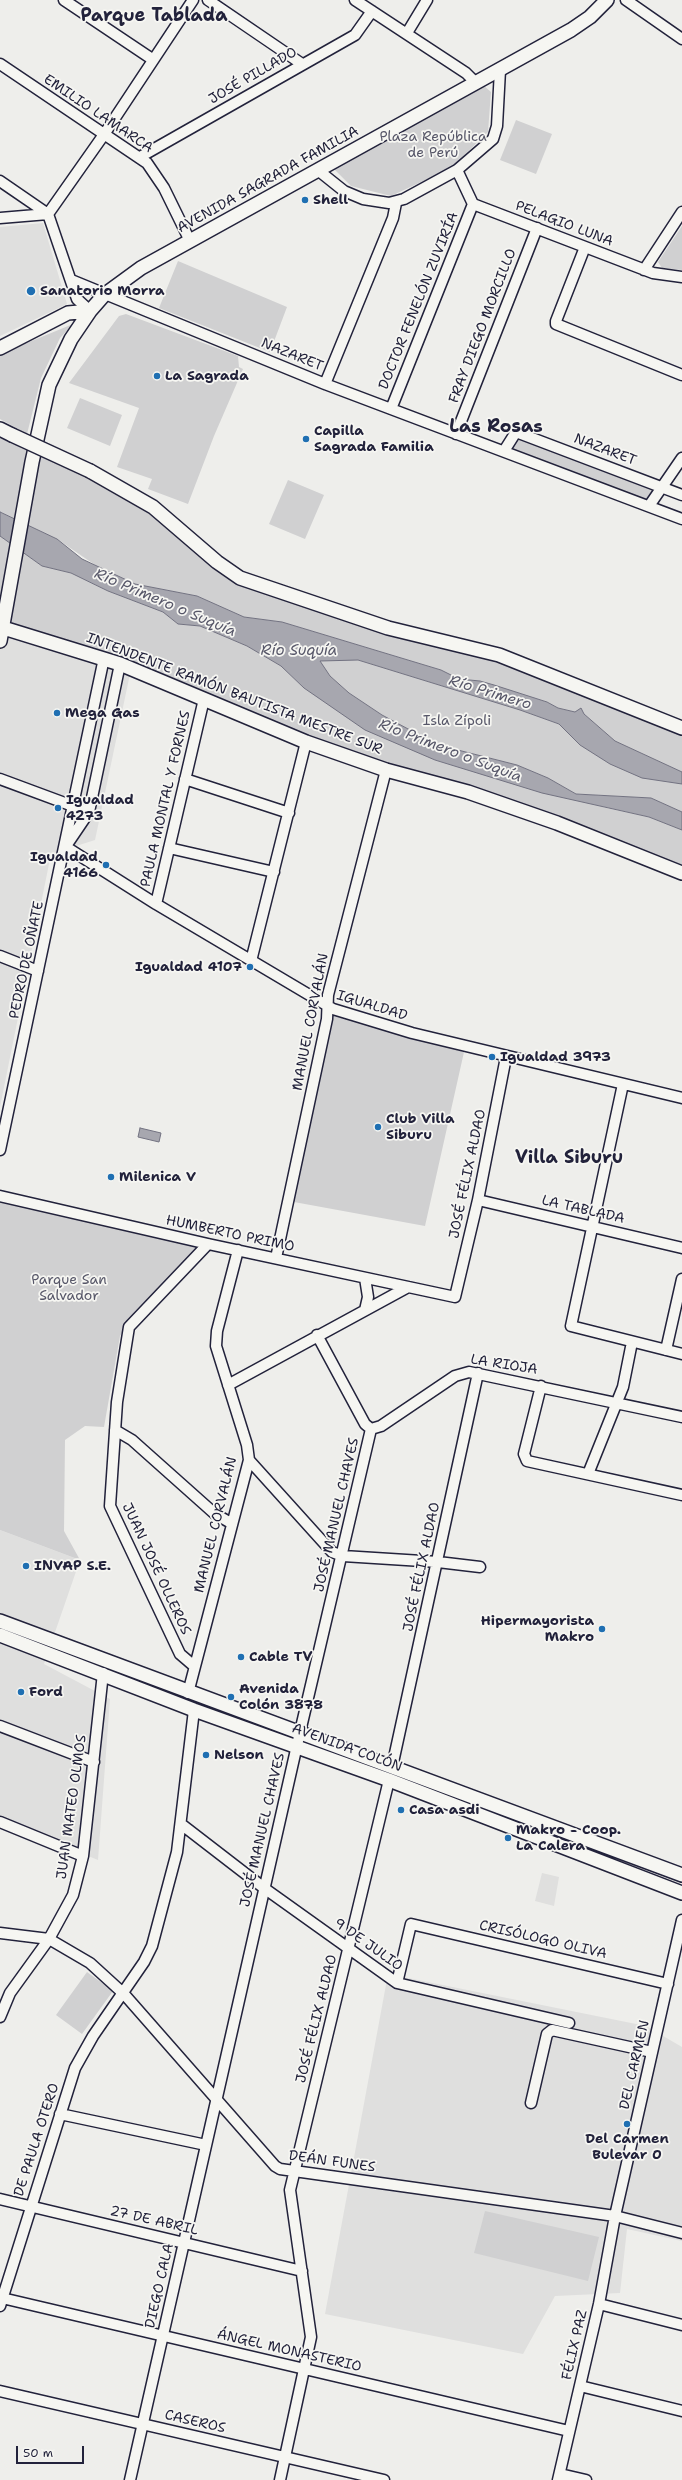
<!DOCTYPE html>
<html>
<head>
<meta charset="utf-8">
<style>
	body { margin:0 }
	#map { position:relative; width:682px; height:2480px; overflow:hidden; background:#eeeeeb; font-family:"Shantell Sans",sans-serif }
	canvas { display:block }
	.scale { position:absolute; left:16px; top:2446px; width:68px; height:18px; box-sizing:border-box; border:2px solid #22223b; border-top:0; padding-left:5px; font-size:12px; line-height:14px; white-space:nowrap; color:#22223b; -webkit-text-stroke:3px #f6f6f2; paint-order:stroke }
</style>
</head>
<body>
<div id="map">
<canvas width="682" height="2480"></canvas>
<div class="scale">50 m</div>
</div>
<script>
const context = document.querySelector('canvas').getContext('2d');
context.lineJoin = 'round';
function fillPath(path, color) { context.fillStyle = color; context.fill(path, 'evenodd'); }
const shape = rows => new Path2D(rows.map(r => 'M' + r).join(''));
function strokePath(path, color, width, dash) { context.strokeStyle = color; context.lineWidth = width; context.lineCap = dash ? 'butt' : 'round'; context.setLineDash(dash || []); context.stroke(path); }
function drawText(font, color, halo, rows, align = 'center') {
  context.font = font + ' "Shantell Sans",sans-serif'; context.lineWidth = 3.5; context.setLineDash([]); context.textBaseline = 'middle'; context.strokeStyle = halo; context.fillStyle = color; for (const [text, x, y, turn = 0] of rows) {
    context.save(); context.translate(x, y); context.rotate((+turn || 0) * Math.PI / 180); context.textAlign = isNaN(turn) ? turn : align; if (halo) context.strokeText(text, 0, 0); context.fillText(text, 0, 0); context.restore();
  }
}
fillPath(shape([
	[43,223,67,304,0,336,0,227],
	[0,631,130,674,95,840,51,854,0,1107],
	[0,1530,80,1560,44,1664,110,1699,98,1860,0,1820],
	[542,1873,559,1877,554,1906,535,1901],
	[388,1974,646,2026,682,2047,682,2241,627,2229,620,2293,555,2296,523,2354,325,2314]
]), '#dfdfde');
fillPath(shape([
	[483,85,491,92,488,132,451,168,391,196,351,186,332,167],
	[516,120,552,134,536,174,500,160],
	[682,226,682,270,662,268,658,262],
	[178,261,287,307,270,352,159,308],
	[126,314,238,356,239,367,243,369,214,436,188,504,148,489,152,479,117,467,139,408,69,383,119,316],
	[73,324,60,338,41,378,27,434,0,419,0,354],
	[80,398,122,415,110,446,67,428],
	[0,429,12,435,21,448,141,499,240,578,464,645,682,728,682,772,615,741,584,714,558,708,547,702,480,681,459,679,441,670,282,622,244,617,197,596,135,584,98,567,57,539,0,512],
	[519,436,655,489,648,501,510,449],
	[288,480,324,495,305,539,269,524],
	[0,536,42,566,71,573,108,591,163,612,178,624,200,626,247,646,281,666,304,688,435,760,607,808,649,817,682,830,682,873,386,770,120,664,0,627],
	[319,660,358,660,520,710,559,724,580,745,682,784,682,812,651,798,576,794,548,778,517,765,438,745,382,715,349,693,330,676],
	[333,1014,464,1052,425,1226,294,1202],
	[0,1200,201,1248,135,1311,120,1336,104,1427,85,1426,65,1440,64,1531,80,1560,0,1530],
	[87,1972,113,1991,82,2034,56,2015],
	[485,2211,599,2237,588,2281,474,2253]
]), '#d0d0d1');
const water = shape([
	[0,512,57,539,82,559,135,584,197,596,244,617,282,622,441,670,459,679,480,681,494,685,547,702,558,708,575,712,581,708,584,714,615,741,682,772,682,784,642,778,610,764,580,745,559,724,520,710,358,660,320,661,330,676,349,693,382,715,438,745,517,765,548,778,576,794,651,798,682,812,682,830,649,817,542,793,435,760,365,730,304,688,281,666,247,646,200,626,178,624,163,612,108,591,71,573,42,566,0,536,0,512],
	[140,1128,161,1133,159,1142,138,1137,140,1128]
]);
fillPath(water, '#a7a7af');
strokePath(water, '#727281', 1);
const minor = shape([
	[64,0,152,59],
	[208,0,302,64],
	[355,0,466,73,476,83],
	[626,0,682,39],
	[407,33,427,0],
	[0,64,147,163,164,188,190,241],
	[140,157,355,35,372,11],
	[457,170,473,204,653,273,682,277],
	[319,171,344,191,363,199,389,203,404,199,457,170,493,139,497,126,500,70],
	[0,181,48,214,77,299,90,311],
	[48,214,105,133,193,0],
	[0,218,48,214],
	[585,247,556,321,556,324,682,375],
	[644,270,682,212],
	[71,280,325,384,682,519],
	[325,384,393,218,396,203],
	[391,409,473,204],
	[456,434,537,228],
	[504,451,516,432,682,495],
	[649,506,682,458],
	[0,779,89,812],
	[185,779,289,813],
	[68,843,89,812,120,664],
	[66,847,156,904,333,1009,412,1033,682,1098],
	[169,848,274,872],
	[156,904,204,699],
	[0,956,38,971],
	[251,961,306,742],
	[623,1084,571,1326,682,1354],
	[0,1150,104,658],
	[0,1196,208,1244,455,1297,478,1200,506,1057],
	[478,1200,682,1248],
	[276,1258,327,1019,328,995,386,770],
	[365,1310,368,1297,365,1278],
	[317,1335,365,1424,371,1429,381,1426,455,1376,469,1372,682,1417],
	[666,1350,682,1279],
	[228,1385,408,1287],
	[541,1386,524,1454,527,1461,682,1495],
	[115,1430,132,1440,215,1514,231,1523],
	[249,1460,332,1552,343,1556,438,1562,480,1567],
	[588,1474,623,1387,632,1342],
	[194,1666,180,1654,110,1506,117,1402,129,1327,208,1244],
	[188,1693,249,1460,247,1445,216,1346,217,1331,238,1250],
	[0,1726,94,1762],
	[392,1767,478,1373],
	[0,1822,83,1856],
	[181,1824,264,1888,397,1983,569,2023],
	[0,1933,49,1939,90,1963,124,1994,275,2166,280,2169,615,2216,682,2233],
	[397,1983,411,1924,668,1984],
	[0,2017,10,1993,49,1939,73,1895,83,1856,103,1673],
	[531,2103,547,2034,552,2030,652,2052],
	[60,2114,206,2145],
	[0,2199,302,2271],
	[2,2298,569,2431],
	[599,2304,682,2325],
	[0,2306,75,2068,93,2036,144,1962,152,1946,177,1852,194,1710],
	[580,2386,682,2411],
	[0,2391,384,2480],
	[560,2474,586,2480],
	[130,2480,300,1732,371,1429],
	[280,2480,311,2337,290,2190,389,1780],
	[558,2480,599,2304,615,2216,682,1920]
]);
const major = shape([
	[0,348,68,313,90,311],
	[0,429,12,435],
	[90,471,153,507,217,562,240,578,388,628,499,655,682,728],
	[0,627,120,664,306,742,386,770,468,792,557,823,682,873],
	[0,641,32,462,49,385,71,339,90,311,104,295,141,268,571,30,590,17,607,0],
	[0,1621,682,1875],
	[0,1635,194,1710,389,1780,682,1893]
]);
strokePath(minor, '#22223b', 13);
strokePath(major, '#22223b', 16);
strokePath(minor, '#f6f6f2', 10);
strokePath(major, '#f6f6f2', 13);
const majorBridge = shape([
	[12,435,90,471]
]);
strokePath(majorBridge, '#22223b', 16, []);
strokePath(majorBridge, '#f6f6f2', 13);
for (const [x, y, r, color] of [
	[305,200,4,"#1f6fb2"],
	[31,291,5,"#1f6fb2"],
	[157,376,4,"#1f6fb2"],
	[306,439,4,"#1f6fb2"],
	[57,713,4,"#1f6fb2"],
	[58,808,4,"#1f6fb2"],
	[106,865,4,"#1f6fb2"],
	[250,967,4,"#1f6fb2"],
	[492,1057,4,"#1f6fb2"],
	[378,1127,4,"#1f6fb2"],
	[111,1177,4,"#1f6fb2"],
	[26,1566,4,"#1f6fb2"],
	[602,1629,4,"#1f6fb2"],
	[241,1657,4,"#1f6fb2"],
	[21,1692,4,"#1f6fb2"],
	[231,1697,4,"#1f6fb2"],
	[206,1755,4,"#1f6fb2"],
	[401,1810,4,"#1f6fb2"],
	[508,1838,4,"#1f6fb2"],
	[627,2124,4,"#1f6fb2"]
]) { const dot = new Path2D(); dot.arc(x, y, r, 0, 2 * Math.PI); context.fillStyle = color; context.fill(dot); strokePath(dot, '#f6f6f2', 1.5); }
drawText('14px', '#22223b', '#f6f6f2', [
	["JOSÉ PILLADO",253,76,-30],
	["EMILIO LAMARCA",98,114,34],
	["AVENIDA SAGRADA FAMILIA",268,180,-29],
	["PELAGIO LUNA",564,224,21],
	["DOCTOR FENELÓN ZUVIRÍA",419,301,-68],
	["FRAY DIEGO MORCILLO",483,326,-69],
	["NAZARET",292,355,22],
	["NAZARET",605,450,21],
	["INTENDENTE RAMÓN BAUTISTA MESTRE SUR",234,694,21],
	["PAULA MONTAL Y FORNES",166,799,-77],
	["PEDRO DE OÑATE",27,960,-78],
	["IGUALDAD",372,1006,17],
	["MANUEL CORVALÁN",311,1022,-79],
	["JOSÉ FÉLIX ALDAO",468,1174,-78],
	["LA TABLADA",583,1210,13],
	["HUMBERTO PRIMO",230,1234,12],
	["LA RIOJA",504,1365,9],
	["JOSÉ MANUEL CHAVES",337,1515,-77],
	["MANUEL CORVALÁN",216,1525,-76],
	["JOSÉ FÉLIX ALDAO",422,1567,-78],
	["JUAN JOSÉ OLLEROS",156,1569,65],
	["AVENIDA COLÓN",347,1748,20],
	["JUAN MATEO OLMOS",72,1807,-82],
	["JOSÉ MANUEL CHAVES",263,1830,-77],
	["CRISÓLOGO OLIVA",543,1940,13],
	["9 DE JULIO",368,1945,35],
	["JOSÉ FÉLIX ALDAO",317,2019,-76],
	["DEL CARMEN",635,2065,-77],
	["DE PAULA OTERO",37,2140,-72],
	["DEÁN FUNES",332,2162,8],
	["27 DE ABRIL",154,2221,13],
	["DIEGO CALA",160,2286,-77],
	["FÉLIX PAZ",575,2345,-77],
	["ÁNGEL MONASTERIO",289,2351,13],
	["CASEROS",195,2422,13]
]);
drawText('14px', '#565668', '#f6f6f2', [
	["Plaza República",433,137],
	["de Perú",433,153],
	["Isla Zípoli",457,721],
	["Parque San",69,1280],
	["Salvador",69,1296]
]);
drawText('bold 14px', '#22223b', '#f6f6f2', [
	["Shell",313,200],
	["Sanatorio Morra",40,291],
	["La Sagrada",165,376],
	["Capilla",314,431],
	["Sagrada Familia",314,447],
	["Mega Gas",65,713],
	["Igualdad",66,800],
	["4273",66,816],
	["Igualdad",98,857,"right"],
	["4166",98,873,"right"],
	["Igualdad 4107",242,967,"right"],
	["Igualdad 3973",500,1057],
	["Club Villa",386,1119],
	["Siburu",386,1135],
	["Milenica V",119,1177],
	["INVAP S.E.",34,1566],
	["Hipermayorista",594,1621,"right"],
	["Makro",594,1637,"right"],
	["Cable TV",249,1657],
	["Avenida",239,1689],
	["Colón 3878",239,1705],
	["Ford",29,1692],
	["Nelson",214,1755],
	["Casa asdi",409,1810],
	["Makro - Coop.",516,1830],
	["La Calera",516,1846],
	["Del Carmen",627,2139,"center"],
	["Bulevar 0",627,2155,"center"]
], 'left');
drawText('italic 15px', '#575769', '#f6f6f2', [
	["Río Primero o Suquía",165,603,23],
	["Río Suquía",299,651],
	["Río Primero",490,693,17],
	["Río Primero o Suquía",450,751,21]
]);
drawText('bold 18px', '#22223b', '#f6f6f2', [
	["Parque Tablada",154,16],
	["Las Rosas",496,427],
	["Villa Siburu",569,1158]
]);
</script>
</body>
</html>
